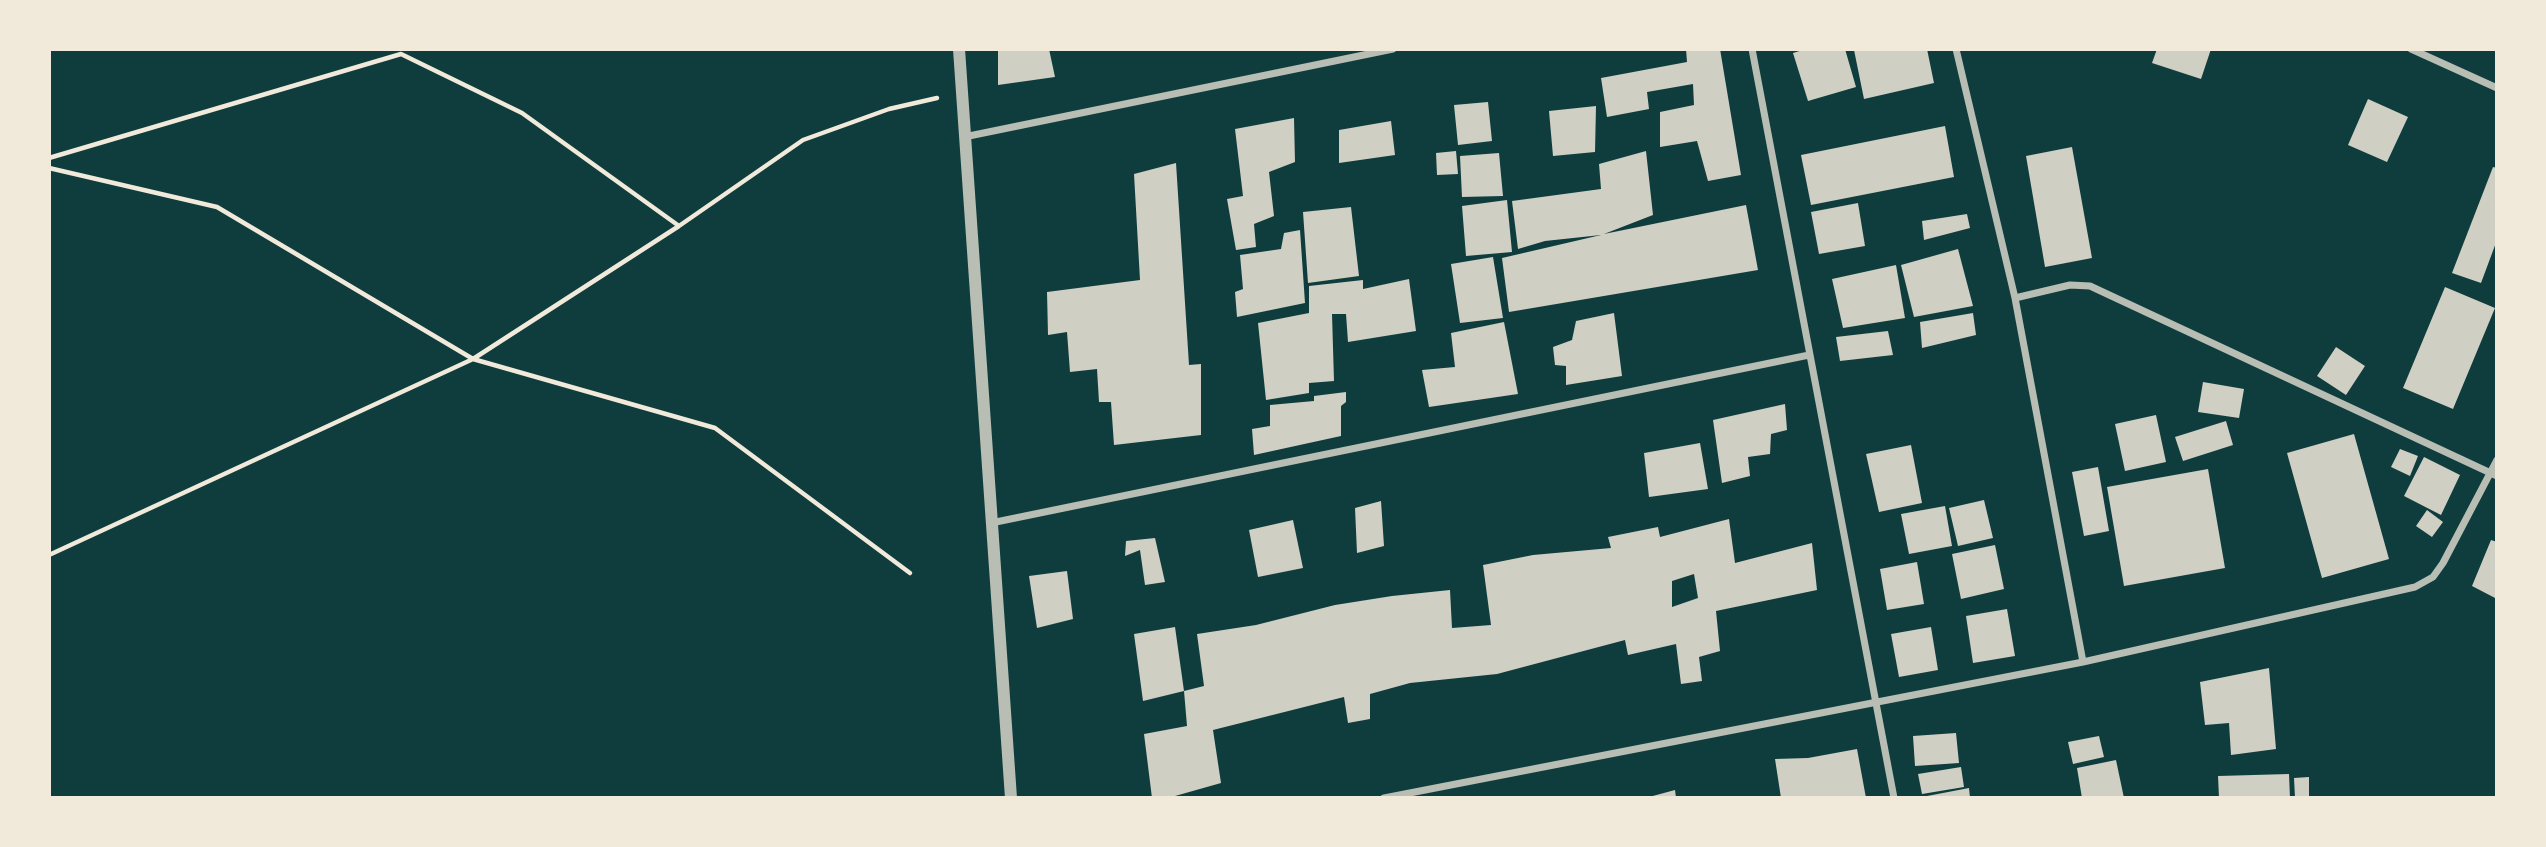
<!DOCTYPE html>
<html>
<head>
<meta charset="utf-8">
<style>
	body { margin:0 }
	#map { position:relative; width:2546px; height:847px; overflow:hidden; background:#0f3d3e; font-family:"Exo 2",sans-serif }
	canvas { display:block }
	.frame { position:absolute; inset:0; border:51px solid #f1e9da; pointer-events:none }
</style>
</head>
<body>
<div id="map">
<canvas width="2546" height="847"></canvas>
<div class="frame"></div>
</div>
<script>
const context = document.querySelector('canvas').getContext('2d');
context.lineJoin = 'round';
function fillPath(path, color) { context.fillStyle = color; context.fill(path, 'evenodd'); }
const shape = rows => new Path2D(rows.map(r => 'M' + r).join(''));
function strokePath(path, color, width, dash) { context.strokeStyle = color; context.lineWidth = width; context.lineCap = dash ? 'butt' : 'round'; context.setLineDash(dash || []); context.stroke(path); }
fillPath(shape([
	[998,49,1049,49,1055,77,998,85],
	[1686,49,1720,49,1741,175,1708,181,1697,141,1660,147,1660,112,1694,105,1693,84,1647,92,1649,109,1607,117,1601,78,1687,62],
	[1806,49,1845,49,1856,87,1808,101,1793,53],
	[1858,49,1927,49,1934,83,1864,99,1854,50],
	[2157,49,2211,49,2201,79,2152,63],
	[2368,99,2408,117,2387,162,2348,145],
	[1488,102,1492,141,1458,145,1454,105],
	[1596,106,1595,152,1553,156,1549,111],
	[1294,118,1295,162,1269,172,1274,216,1254,224,1256,247,1236,250,1227,199,1243,196,1235,129],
	[1391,121,1395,155,1339,163,1339,130],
	[1945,126,1954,177,1811,205,1801,155],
	[2072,147,2092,258,2045,267,2026,156],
	[1456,151,1458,174,1437,175,1436,153],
	[1646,151,1653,215,1604,234,1746,205,1758,270,1509,312,1502,258,1601,235,1545,241,1518,249,1512,201,1601,189,1599,164],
	[1499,153,1503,196,1462,197,1460,156],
	[1176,163,1189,365,1201,364,1201,435,1114,445,1111,402,1099,402,1097,369,1070,372,1067,332,1048,335,1047,292,1140,280,1134,174],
	[2493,167,2497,168,2497,240,2481,283,2452,273],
	[1507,200,1512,252,1466,256,1462,206],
	[1858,203,1865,246,1819,254,1811,212],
	[1351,207,1359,276,1308,283,1303,212],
	[1967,214,1970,228,1924,240,1922,221],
	[1300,230,1305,303,1237,317,1235,292,1243,289,1240,255,1281,249,1284,233],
	[1958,249,1973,306,1914,317,1901,265],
	[1493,257,1503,318,1460,323,1451,264],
	[1896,265,1905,318,1843,328,1832,279],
	[1409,279,1416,331,1348,342,1346,314,1332,314,1334,381,1309,383,1309,393,1266,400,1258,323,1309,313,1309,286,1363,280,1363,289],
	[2445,287,2495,308,2453,409,2403,388],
	[1614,313,1622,376,1566,385,1566,366,1555,365,1553,347,1572,340,1576,321],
	[1973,313,1976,335,1922,348,1920,322],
	[1504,322,1518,394,1429,407,1422,370,1455,367,1451,333],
	[1888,331,1893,355,1840,361,1836,337],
	[2336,347,2365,366,2346,395,2317,376],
	[2203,382,2244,389,2239,418,2198,412],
	[1346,392,1346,402,1341,406,1341,436,1254,455,1252,429,1270,426,1270,405,1314,401,1314,396],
	[1785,404,1787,430,1771,434,1770,454,1748,457,1750,476,1722,483,1713,420],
	[2156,415,2166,462,2125,471,2115,424],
	[2226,421,2233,445,2183,461,2175,437],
	[2354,434,2389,559,2322,578,2287,453],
	[1700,443,1708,489,1649,497,1644,453],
	[1911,445,1922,503,1879,512,1866,454],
	[2400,449,2418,456,2410,476,2391,467],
	[2424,457,2460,475,2441,515,2404,496],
	[2098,467,2109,531,2084,536,2072,472],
	[2208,469,2225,568,2124,586,2107,487],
	[1984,500,1993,538,1958,546,1949,508],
	[1381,501,1384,546,1357,553,1355,508],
	[1945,506,1952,546,1909,554,1901,514],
	[2427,510,2443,522,2432,537,2416,526],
	[1729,519,1735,563,1812,543,1817,590,1716,611,1720,651,1699,657,1702,681,1681,684,1676,644,1628,655,1625,640,1497,674,1410,683,1370,694,1370,719,1348,723,1344,697,1213,730,1221,783,1168,798,1152,798,1144,734,1187,726,1184,691,1143,701,1134,634,1175,627,1184,691,1204,686,1197,634,1256,625,1335,605,1392,596,1450,590,1452,628,1491,625,1483,565,1533,555,1611,548,1608,537,1658,527,1660,537],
	[1694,574,1698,598,1672,607,1672,581],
	[1293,520,1303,568,1258,577,1249,530],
	[1155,538,1165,582,1145,585,1140,550,1125,556,1126,541],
	[2491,540,2497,542,2497,599,2472,586],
	[1995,545,2004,589,1961,599,1952,554],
	[1917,562,1924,604,1887,610,1880,569],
	[1067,571,1073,619,1037,628,1029,576],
	[2007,609,2015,656,1973,663,1966,616],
	[1931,627,1938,670,1899,677,1891,634],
	[2269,668,2276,749,2231,755,2229,723,2205,725,2200,682],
	[1956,733,1959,763,1915,766,1913,736],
	[2099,736,2104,757,2073,764,2068,742],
	[1857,749,1866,798,1781,798,1775,759,1808,758],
	[2116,760,2124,798,2082,798,2077,768],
	[1961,767,1964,787,1922,794,1918,774],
	[2289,774,2290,798,2219,798,2218,776],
	[2309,777,2309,798,2295,798,2294,778],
	[1969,788,1970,798,1922,798,1922,797],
	[1675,790,1676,798,1649,798,1649,797]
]), '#cfcfc3');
strokePath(shape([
	[49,158,401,54,522,113,679,226],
	[49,168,217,207,473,359,715,428,910,573],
	[49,555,473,359,679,226,803,140,889,109,937,98]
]), '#f1e9da', 4.5);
strokePath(shape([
	[1752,49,1894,798],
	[1956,49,2015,298,2083,662],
	[2411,49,2497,88],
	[964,137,1393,49],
	[2015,298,2070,285,2090,286,2497,476],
	[991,523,1809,355],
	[1384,798,2083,662,2415,587,2433,577,2443,563,2497,460]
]), '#b8beb3', 7);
strokePath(shape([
	[959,49,1011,798]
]), '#b8beb3', 12);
</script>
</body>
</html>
